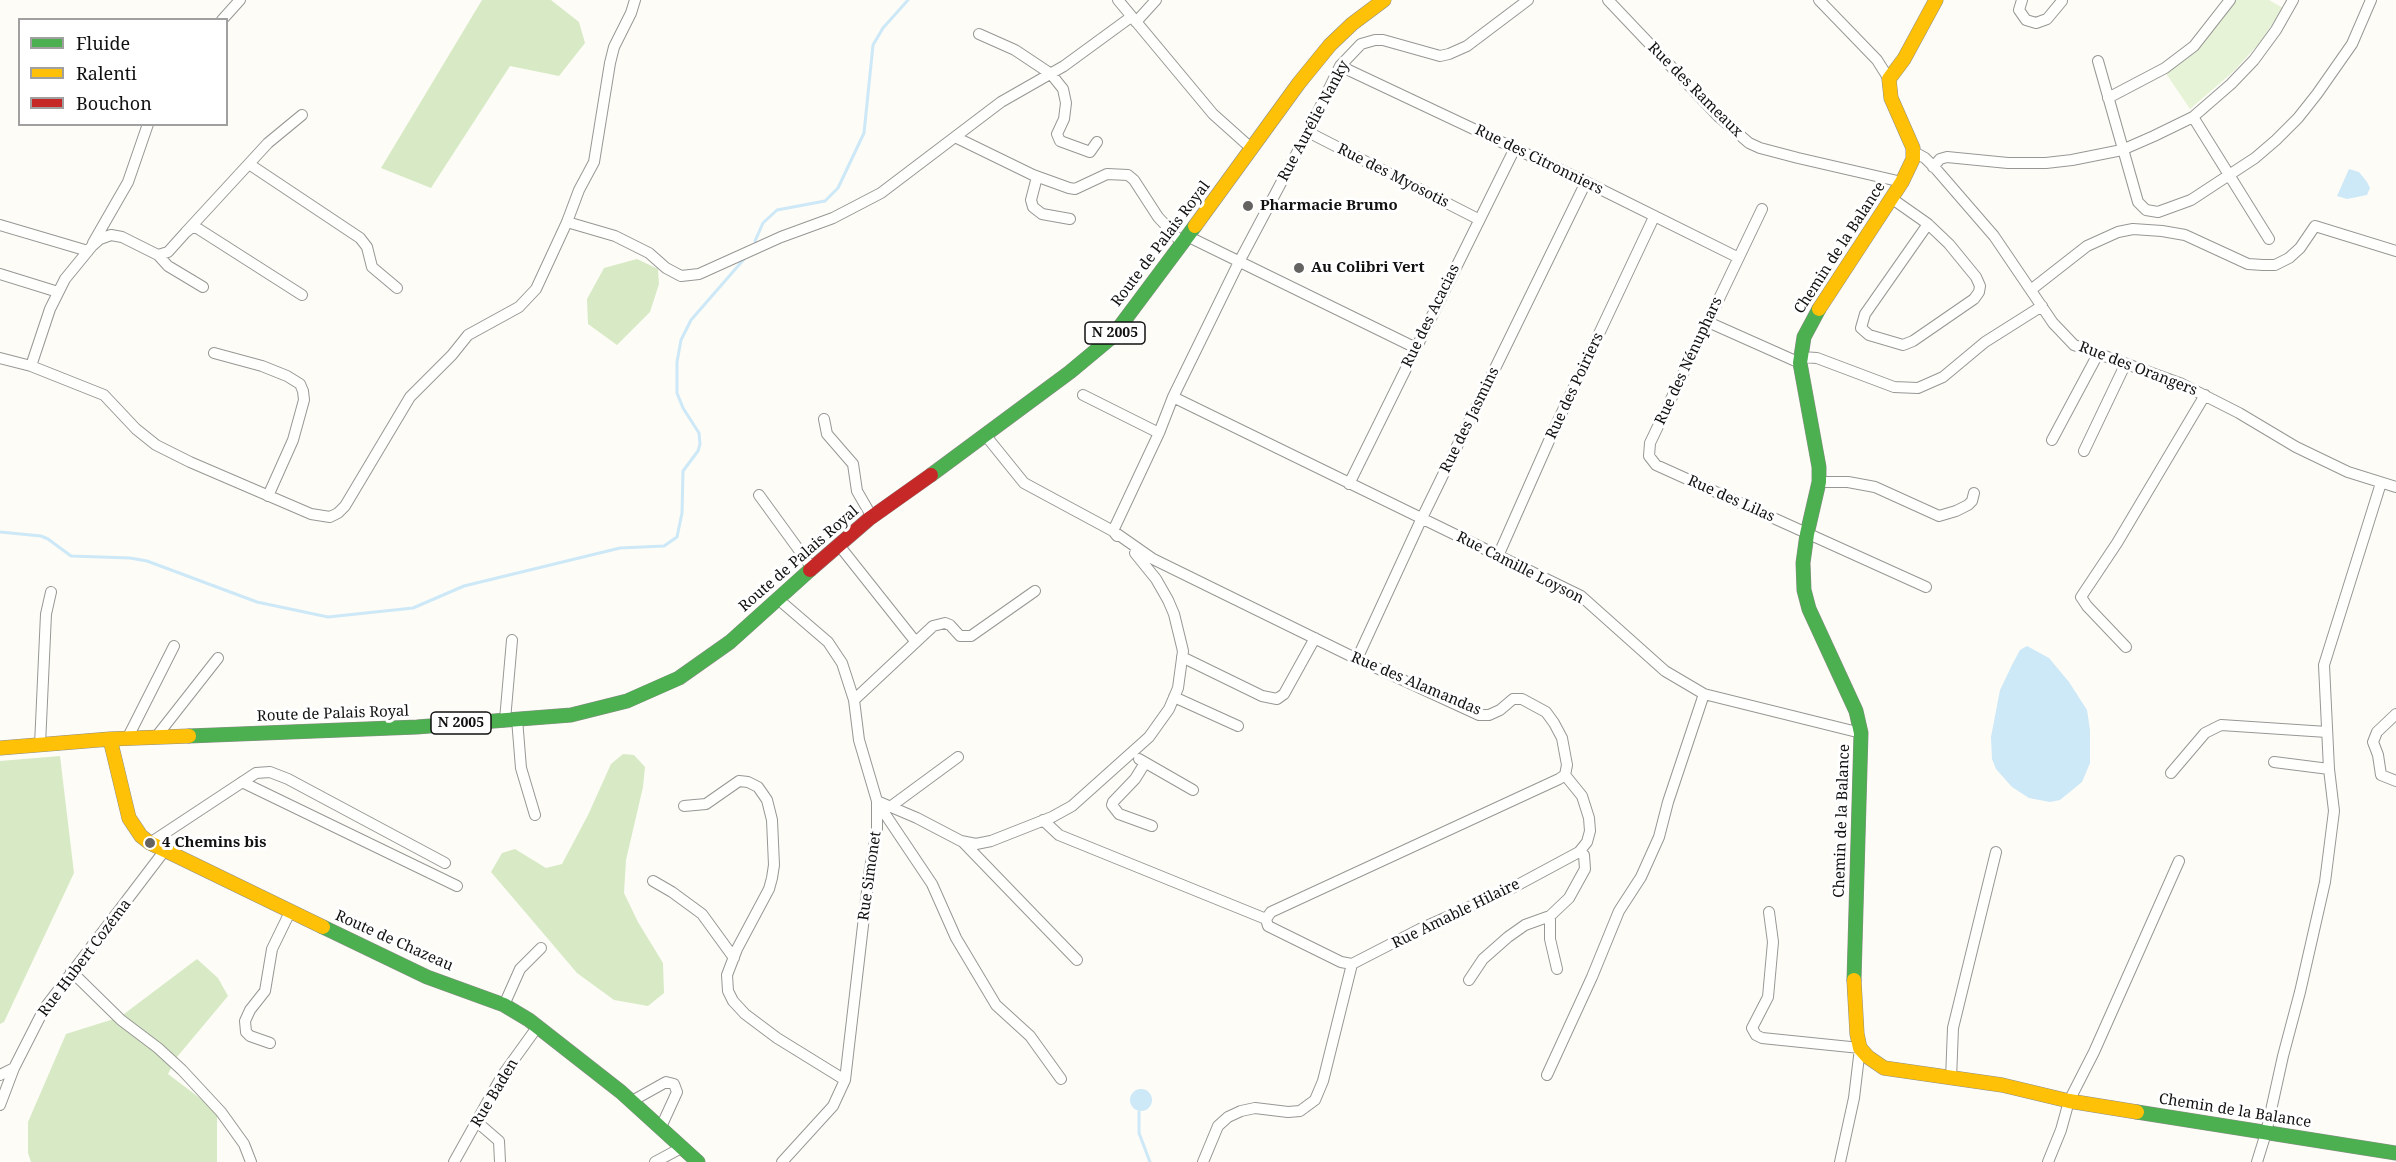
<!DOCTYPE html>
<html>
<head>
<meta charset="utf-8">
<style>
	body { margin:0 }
	#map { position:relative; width:2396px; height:1162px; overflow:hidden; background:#fdfcf7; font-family:"Noto Serif",serif }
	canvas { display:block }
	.legend { position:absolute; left:18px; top:18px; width:210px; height:108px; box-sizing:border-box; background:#fff; border:2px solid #a0a0a0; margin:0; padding:8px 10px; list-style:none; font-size:18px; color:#111 }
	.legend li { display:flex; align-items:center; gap:12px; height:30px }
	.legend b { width:30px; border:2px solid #a0a0a0 }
</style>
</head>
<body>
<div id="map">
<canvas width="2396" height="1162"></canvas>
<ul class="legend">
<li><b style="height:8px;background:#4caf50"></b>Fluide</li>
<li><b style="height:8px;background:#ffc107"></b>Ralenti</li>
<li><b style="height:8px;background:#c62828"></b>Bouchon</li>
</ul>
</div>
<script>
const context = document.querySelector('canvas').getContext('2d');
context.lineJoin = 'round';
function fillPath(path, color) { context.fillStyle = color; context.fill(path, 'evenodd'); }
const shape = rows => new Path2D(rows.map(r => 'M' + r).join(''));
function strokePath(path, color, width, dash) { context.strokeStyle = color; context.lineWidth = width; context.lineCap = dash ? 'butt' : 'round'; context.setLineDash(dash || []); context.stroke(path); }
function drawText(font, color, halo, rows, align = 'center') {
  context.font = font + ' "Noto Serif",serif'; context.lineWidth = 6; context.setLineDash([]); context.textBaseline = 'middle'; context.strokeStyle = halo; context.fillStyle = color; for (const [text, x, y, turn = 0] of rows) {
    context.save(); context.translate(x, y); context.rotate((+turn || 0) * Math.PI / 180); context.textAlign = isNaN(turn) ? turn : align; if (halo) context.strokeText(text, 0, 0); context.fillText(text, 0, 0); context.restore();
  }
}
fillPath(shape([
	[2233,0,2269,0,2283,8,2261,41,2234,71,2190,109,2165,72]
]), '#e7f3d7');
fillPath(shape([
	[482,0,551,0,579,22,585,43,559,76,510,66,431,188,381,168],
	[637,259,658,269,659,284,650,312,617,345,588,324,587,299,604,268],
	[623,754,634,755,645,767,643,787,626,860,624,893,638,922,663,963,664,993,648,1006,614,1000,577,973,491,872,502,853,515,849,546,868,562,864,588,815,611,764],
	[60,756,74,873,4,1022,0,1024,0,761],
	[197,959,218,978,228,996,177,1057,168,1074,217,1111,217,1162,31,1162,28,1153,28,1122,66,1034,120,1017]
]), '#d8eac5');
fillPath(shape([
	[2349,169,2359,172,2367,182,2370,188,2367,195,2347,199,2337,196],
	[2027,646,2049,658,2069,682,2087,710,2090,730,2090,763,2082,782,2060,800,2050,802,2029,798,2012,787,1996,769,1992,759,1991,737,2000,690,2012,665,2020,650],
	'1130 1100a11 11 0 1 1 22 0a11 11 0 1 1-22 0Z'
]), '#cde8f7');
strokePath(shape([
	[755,241,763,223,777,210,825,201,838,188,864,133,873,45,883,28,908,0],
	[0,532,41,536,48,539,71,556,130,558,147,561,257,602,328,617,413,608,464,586,620,548,664,546,677,537,682,513,683,471,698,451,700,444,699,433,683,408,677,393,677,362,681,340,691,320,745,258],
	[1139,1112,1139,1133,1150,1162]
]), '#cde8f7', 3);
const street = shape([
	[1118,0,1213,114,1251,148],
	[1608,0,1719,117,1749,143,1760,148,1798,158,1902,182],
	[1819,0,1877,60,1889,79],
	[2022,0,2019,10,2026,20,2036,23,2047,19,2062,1],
	[222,20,240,0],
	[1136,22,1156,0],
	[979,34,1015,50,1051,74,1063,89,1066,103,1064,119,1057,134,1060,141,1090,152,1097,142],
	[2098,61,2138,202,2146,210,2158,212,2191,200,2255,158,2276,140,2298,118,2317,94,2352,44,2371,0],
	[1340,66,1586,182,1737,257],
	[2108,98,2165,68,2194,46,2230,0],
	[2193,117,2269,239],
	[1308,132,1478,219],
	[955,137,1033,175,1069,188,1075,189,1107,174,1128,175,1134,180,1158,217,1183,244],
	[1914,152,1925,158,1936,169,1994,236,2053,323,2074,345,2182,384,2239,413,2296,447,2348,472,2396,487],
	[249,164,360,238,367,247,372,267,397,288],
	[1933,167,1940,159,1947,157,2008,163,2046,163,2072,160,2122,150,2154,136,2193,117,2231,84,2254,60,2276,30,2293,0],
	[1037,177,1031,200,1033,207,1042,214,1070,219],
	[1891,198,1928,224,1949,244,1976,277,1980,286,1979,292,1974,299,1913,341,1903,345,1869,335,1861,328,1865,314,1928,224],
	[1762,209,1650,443,1649,456,1656,465,1926,587],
	[567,222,615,236,649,253,666,268,681,276,699,274,781,237,833,218,881,193,1001,102,1064,66,1131,17],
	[0,225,88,251],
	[186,232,268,143,302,115],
	[1189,237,1416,348],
	[93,243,128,182,148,124],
	[158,255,168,266,203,287],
	[0,274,58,292],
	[2032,289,2087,246,2118,232,2133,229,2162,231,2185,235,2248,264,2263,265,2275,265,2289,258,2300,248,2315,226,2396,251],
	[1708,322,1800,363],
	[214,353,262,366,287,376,300,384,303,391,304,400,293,440,268,496],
	[1801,357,1817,358,1894,387,1918,388,1943,377,1985,342,2042,306],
	[0,358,31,366,104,395,136,429,156,445,190,462,311,514,330,517,338,513,345,506,410,397,452,355,468,335,519,307,536,289,567,222,579,190,594,162,610,63,614,47,631,13,635,0],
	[31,366,50,309,65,279,92,246,100,239,111,235,122,237,158,255,168,252,186,232,191,228,197,228,302,295],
	[1083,395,1159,433],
	[1173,397,1581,596,1665,671,1704,694,1861,733],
	[824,419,827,434,853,464,857,491,872,517],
	[986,436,1024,483,1113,531,1153,559,1357,659,1479,715,1489,715,1500,710,1513,699,1522,699,1546,712,1554,723,1562,738,1567,765,1565,775,1559,779,1271,912,1266,919,1268,926,1341,962,1352,964,1420,929,1514,887,1579,852,1587,842,1590,831,1589,818,1582,796,1565,775],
	[2052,440,2098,354],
	[2084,451,2125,365],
	[1819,482,1848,482,1875,487,1939,516,1956,511,1968,505,1972,501,1974,493],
	[1349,484,1515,148],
	[759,495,812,568],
	[1117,536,1113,531,1159,433,1173,397,1239,262,1308,132,1340,66,1361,44,1375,40,1383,40,1440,56,1449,54,1467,46,1528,0],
	[838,544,915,641],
	[1498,556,1556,425,1654,217],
	[778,599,828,642,842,663,854,700,859,740,877,801,877,830,869,874,845,1080,833,1106,782,1162],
	[2126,647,2087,606,2081,597,2117,543,2205,395],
	[1182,657,1262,696,1277,699,1284,694,1315,638],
	[1357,659,1421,520,1586,182],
	[1174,697,1238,726],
	[854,700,933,626,945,623,950,625,960,636,971,636,1035,591],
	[2396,714,2377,732,2373,742,2378,755,2381,775,2396,781],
	[517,719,521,768,535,815],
	[505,720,512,640],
	[156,737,218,658],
	[127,739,174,646],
	[40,745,46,614,51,592],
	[1139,759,1193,790],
	[2274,762,2329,769],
	[1145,763,1135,779,1113,802,1112,805,1119,814,1152,826],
	[2171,773,2205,733,2221,725,2327,732],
	[242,782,457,886],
	[877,801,917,818,961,841,976,844,991,841,1052,817,1072,806,1149,737,1169,709,1178,688,1183,651,1174,614,1168,600,1156,579,1135,553],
	[877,802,932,884,956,938,996,1005,1030,1036,1061,1079],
	[684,806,706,804,739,781,748,782,758,787,767,800,772,820,774,865,772,878,769,889,737,949,727,975,728,991,733,1001,745,1014,777,1038,845,1080],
	[890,807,958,757],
	[1043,820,1059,835,1266,919],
	[962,841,1077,960],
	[150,843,256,773,270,772,288,779,445,863],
	[653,881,672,892,702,914,734,958],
	[1769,912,1773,942,1768,997,1752,1028,1756,1035,1762,1038,1860,1048,1854,1098,1840,1162],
	[1550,916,1550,939,1557,969],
	[71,971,121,1020,158,1048,182,1070,221,1112,244,1144,251,1162],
	[1469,980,1483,959,1508,937,1525,925,1550,916,1569,898,1585,869,1584,855,1579,852],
	[504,1005,520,969,541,948],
	[270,1043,250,1036,246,1032,245,1021,250,1010,265,991,272,949,290,912],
	[0,1075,14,1068],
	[1547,1075,1592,977,1619,911,1641,877,1659,837,1668,802,1704,694],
	[1951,1079,1953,1028,1996,852],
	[632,1101,666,1082,674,1084,677,1092,661,1127],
	[0,1105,14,1068,44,1009,165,850],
	[477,1122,499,1141,500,1162],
	[454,1162,502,1076,538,1026],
	[655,1162,683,1147],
	[1203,1162,1218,1126,1228,1117,1241,1111,1255,1108,1288,1112,1300,1111,1315,1100,1323,1081,1352,964],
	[2048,1162,2061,1130,2069,1101,2094,1052,2179,861],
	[2257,1162,2266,1133,2283,1056,2300,992,2325,882,2334,811,2329,769,2324,665,2381,483]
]);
const fast = shape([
	[1819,309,1804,337,1800,363,1819,467,1819,482,1807,534,1803,563,1804,590,1809,609,1856,711,1861,733,1854,980],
	[931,475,1070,372,1112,337,1195,226],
	[189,736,417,727,571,715,627,701,679,678,730,642,810,570],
	[323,927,427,977,504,1005,529,1020,621,1092,698,1162],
	[2137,1112,2396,1153]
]);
const slow = shape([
	[1195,226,1299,83,1330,45,1352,24,1384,0],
	[1819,309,1902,182,1913,159,1913,148,1891,98,1889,79,1904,59,1936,0],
	[110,739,129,818,141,836,150,843,323,927],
	[0,748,110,739,189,736],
	[1854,980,1857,1034,1860,1048,1868,1057,1884,1068,2002,1085,2069,1101,2137,1112]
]);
const jam = shape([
	[810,570,869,519,931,475]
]);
strokePath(street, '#979795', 12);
strokePath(fast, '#8e8d8b', 15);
strokePath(slow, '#8e8d8b', 15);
strokePath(jam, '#8e8d8b', 15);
strokePath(street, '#fffffe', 10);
strokePath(fast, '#4caf50', 14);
strokePath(slow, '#ffc107', 14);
strokePath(jam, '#c62828', 14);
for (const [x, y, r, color] of [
	[1248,206,6,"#646362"],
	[1299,268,6,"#646362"],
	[150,843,6,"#646362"]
]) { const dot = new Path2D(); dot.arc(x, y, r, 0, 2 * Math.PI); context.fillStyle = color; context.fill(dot); strokePath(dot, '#fff', 2); }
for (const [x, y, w] of [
	[1115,333,60],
	[461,723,60]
]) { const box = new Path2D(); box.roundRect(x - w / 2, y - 11, w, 22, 4.5); context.fillStyle = '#fff'; context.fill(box); strokePath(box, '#111', 1.5); }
drawText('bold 14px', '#111', null, [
	["N 2005",1115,333],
	["N 2005",461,723]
]);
drawText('15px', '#111', '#fff', [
	["Rue des Rameaux",1695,90,45],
	["Rue Aurélie Nanky",1314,121,-62],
	["Rue des Citronniers",1539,160,26],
	["Rue des Myosotis",1393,176,27],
	["Route de Palais Royal",1161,244,-53],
	["Chemin de la Balance",1840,248,-57],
	["Rue des Acacias",1431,316,-64],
	["Rue des Nénuphars",1689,361,-65],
	["Rue des Orangers",2138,369,21],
	["Rue des Poiriers",1575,386,-65],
	["Rue des Jasmins",1470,420,-64],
	["Rue des Lilas",1731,499,24],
	["Route de Palais Royal",799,559,-41],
	["Rue Camille Loyson",1520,568,27],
	["Rue des Alamandas",1416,684,23],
	["Route de Palais Royal",333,714,-2],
	["Chemin de la Balance",1842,821,-88],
	["Rue Simonet",870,876,-82],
	["Rue Amable Hilaire",1456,914,-26],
	["Route de Chazeau",394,941,24],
	["Rue Hubert Cozéma",85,958,-53],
	["Rue Baden",495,1093,-59],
	["Chemin de la Balance",2235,1111,9]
]);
drawText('bold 15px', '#111', '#fff', [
	["Pharmacie Brumo",1260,206],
	["Au Colibri Vert",1311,268],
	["4 Chemins bis",162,843]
], 'left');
</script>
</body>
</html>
